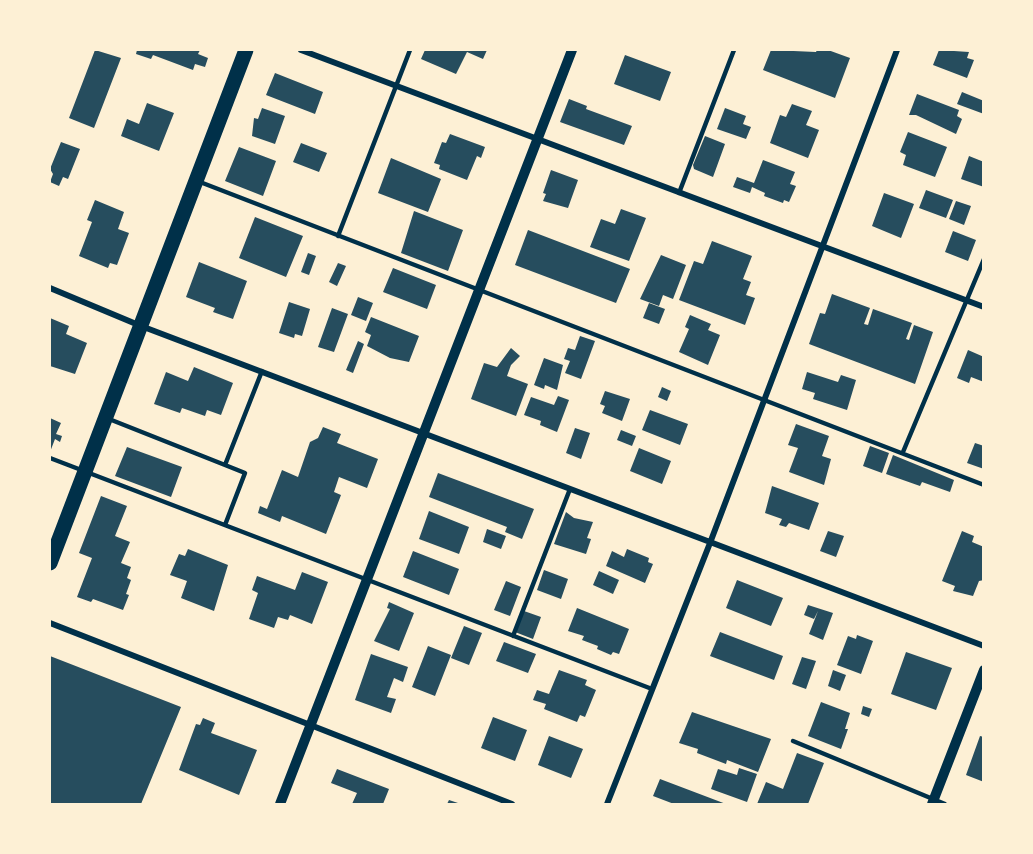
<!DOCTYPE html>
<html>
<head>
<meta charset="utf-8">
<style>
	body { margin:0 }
	#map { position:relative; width:1033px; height:854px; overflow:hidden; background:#fdf0d5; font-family:Roboto,sans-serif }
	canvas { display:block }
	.frame { position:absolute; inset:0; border:51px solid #fdf0d5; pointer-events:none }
</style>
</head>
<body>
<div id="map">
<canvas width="1033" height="854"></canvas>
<div class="frame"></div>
</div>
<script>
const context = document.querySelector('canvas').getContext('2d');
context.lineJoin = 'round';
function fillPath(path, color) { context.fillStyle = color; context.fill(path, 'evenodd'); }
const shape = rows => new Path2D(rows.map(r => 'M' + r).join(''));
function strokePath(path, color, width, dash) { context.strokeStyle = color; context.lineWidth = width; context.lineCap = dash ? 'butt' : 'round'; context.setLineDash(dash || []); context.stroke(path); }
fillPath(shape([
	[95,50,121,58,94,128,69,118],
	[137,50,200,50,198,54,208,58,205,67,195,64,193,70,153,55,151,59,136,54],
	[425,50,487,50,483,59,467,52,456,74,421,59],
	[771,50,816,52,817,50,828,50,850,58,835,98,763,70],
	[939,50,969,52,967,58,974,60,967,78,933,65],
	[625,55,671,72,660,101,614,84],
	[275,73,323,92,315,114,266,95],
	[962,92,984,101,984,114,957,104],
	[917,94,959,110,957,116,962,119,956,134,916,115,909,115],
	[569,99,587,106,586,109,632,126,624,145,560,122],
	[147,103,174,113,159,151,121,136,127,119,139,124],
	[792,104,812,111,806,125,819,130,808,158,770,143,780,115,786,117],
	[262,108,285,116,275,144,252,136,254,118,258,119],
	[725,108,746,116,743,124,751,127,746,139,717,129],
	[908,132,947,147,935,177,903,165,906,155,900,152],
	[450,134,485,147,481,158,477,156,467,180,439,169,440,165,434,163,442,142,446,143],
	[705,136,725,144,713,177,694,169,693,165],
	[61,142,80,149,68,179,63,177,59,186,50,182,53,174,50,169],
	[301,143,327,153,319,172,293,162],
	[239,147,276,161,263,196,225,181],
	[969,156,984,162,984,187,961,179],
	[391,158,441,179,428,212,378,193],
	[763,160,795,172,790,184,796,186,789,202,784,200,783,203,764,196,765,193,752,187,750,193,733,187,737,177,754,183],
	[551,170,578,180,568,208,543,201,546,194,543,193],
	[926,190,953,200,946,218,919,208],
	[884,193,914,204,901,238,872,226],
	[95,200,124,212,118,229,129,233,117,265,110,263,108,268,79,256,92,222,87,220],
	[956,201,971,206,964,225,949,219],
	[621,209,646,218,629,261,590,247,601,219,615,224],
	[414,211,463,230,448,271,401,253],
	[255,217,303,236,286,277,239,258],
	[528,230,630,269,616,303,515,265],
	[953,231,976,240,968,261,945,252],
	[712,241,752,256,743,279,751,282,746,295,755,298,745,325,679,300,694,261,703,264],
	[308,253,316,256,309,275,301,272],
	[661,255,686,265,673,299,663,295,659,306,640,299],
	[199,262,247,281,233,319,213,312,215,308,186,297],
	[338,263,346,266,337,286,329,282],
	[393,268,436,285,427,309,383,292],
	[832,294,870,308,864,324,868,325,873,309,912,323,906,339,909,340,914,325,933,332,915,384,809,344,820,313,825,314],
	[358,297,373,303,366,321,351,315],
	[289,302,310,309,302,336,295,334,294,338,279,333],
	[649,303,665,309,659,324,643,318],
	[332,308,348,314,334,352,318,347],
	[690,315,711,324,708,330,720,335,708,365,679,352,689,329,685,327],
	[371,317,419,336,409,362,390,358,367,346,371,335,365,332],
	[50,318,69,326,66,334,87,343,75,374,50,366],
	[580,336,595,341,581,379,565,373,570,361,564,359,568,348,575,350],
	[358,341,364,344,353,373,346,370],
	[511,348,520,356,511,365,507,376,528,384,516,416,471,399,484,363,497,367],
	[968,350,984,357,984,382,971,377,969,383,957,378],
	[544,358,563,365,557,390,545,385,544,389,534,385],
	[194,367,233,383,221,415,207,410,205,416,182,408,180,413,154,404,166,372,188,381],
	[807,372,838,382,841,375,856,380,847,410,813,399,815,393,802,389],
	[662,387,671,391,667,401,658,397],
	[605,391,630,399,622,421,602,413,605,406,600,404],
	[558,396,569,400,557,432,540,425,541,421,524,415,531,397,554,405],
	[650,410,688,424,680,445,642,430],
	[50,418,61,423,56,434,62,436,60,442,55,439,50,452],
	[796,424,829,436,822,456,831,459,824,485,789,472,798,448,788,445],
	[323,427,341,434,337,443,378,459,367,488,339,477,334,492,341,495,326,534,282,516,280,522,258,513,260,506,267,509,282,470,298,477,310,442,318,438],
	[575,428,590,433,581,459,566,453],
	[621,430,636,436,632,446,617,440],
	[975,443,984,446,984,469,967,463],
	[870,446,889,453,882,473,863,466],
	[127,447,182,467,171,497,115,476],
	[639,448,671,461,662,484,630,471],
	[893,455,954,480,950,492,922,482,920,486,886,474],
	[438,473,534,509,522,539,505,532,507,527,429,497],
	[772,486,819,503,809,530,789,523,786,527,779,525,782,519,765,513],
	[101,496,127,506,115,536,130,542,121,563,131,567,127,578,131,580,126,594,129,595,123,610,93,599,91,602,77,597,92,558,79,553],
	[429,511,469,527,459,554,419,539],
	[566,512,574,518,593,522,587,538,591,539,586,554,554,544],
	[487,529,506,536,501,549,483,542],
	[828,531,844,536,836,557,820,551],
	[962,531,974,536,972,542,984,547,984,580,979,581,973,596,953,591,955,586,942,581],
	[188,549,228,565,214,611,181,598,187,581,170,575,179,554,185,556],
	[627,549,649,558,648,562,653,564,645,583,606,566,612,551,624,557],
	[413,551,459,569,449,595,403,577],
	[544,570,568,579,561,599,537,590],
	[599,571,619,580,613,594,593,585],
	[302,572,328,582,312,624,290,615,288,620,278,617,274,628,249,619,258,593,252,590,257,576,295,590],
	[737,580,783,598,771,626,726,608],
	[506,581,521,587,510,616,494,610],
	[389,602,414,613,399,651,374,641,390,609,387,608],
	[808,605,833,613,823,640,809,634,818,611,814,619,804,615],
	[577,608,629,629,619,654,613,652,611,655,597,649,598,646,582,640,584,636,568,631],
	[524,611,541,617,533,639,515,632],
	[464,626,482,633,469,665,451,658],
	[720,632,783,656,774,680,710,656],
	[857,635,873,641,861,674,837,665,848,636,856,639],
	[504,642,536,654,528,673,496,661],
	[428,646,451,655,435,696,412,687],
	[906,652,952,668,936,710,891,694],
	[371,654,408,667,403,682,394,678,387,697,396,699,391,713,355,700],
	[50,656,181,707,141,804,50,804],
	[802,657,816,661,806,689,792,684],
	[559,670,587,680,585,685,596,690,585,717,580,715,577,722,544,709,546,704,533,700,537,690,549,694],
	[833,670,846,675,840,691,828,686],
	[821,702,850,713,845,729,848,729,841,749,808,736],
	[863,706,872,709,869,717,861,714],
	[692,712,771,739,758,772,727,760,726,764,697,753,698,749,679,743],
	[493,717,527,730,515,761,481,748],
	[203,718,215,723,211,733,257,750,239,795,179,770,196,724,200,725],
	[549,736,583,749,571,778,538,765],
	[980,736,984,737,984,782,966,775],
	[797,753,824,763,808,804,757,804,766,782,783,789],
	[739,768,757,774,747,802,711,789,718,769,737,775],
	[337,769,389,789,383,804,352,804,357,793,331,783],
	[660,779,726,804,674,804,653,796],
	[449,800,461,804,447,804]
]), '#264d5e');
strokePath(shape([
	[200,182,984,485],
	[679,193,734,50],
	[338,236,410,50],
	[109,419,225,465,262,371],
	[903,452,984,259],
	[50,458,652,689],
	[225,465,245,473,225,525],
	[513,636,570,489],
	[793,741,945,804]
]), '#003049', 4.5);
strokePath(shape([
	[301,50,984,307],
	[50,288,141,326,984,646],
	[50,623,512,804],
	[607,804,710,543,897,50]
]), '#003049', 6);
strokePath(shape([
	[280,804,572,50],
	[932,804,984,670]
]), '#003049', 10);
strokePath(shape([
	[50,563,246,50]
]), '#003049', 15);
</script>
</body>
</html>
